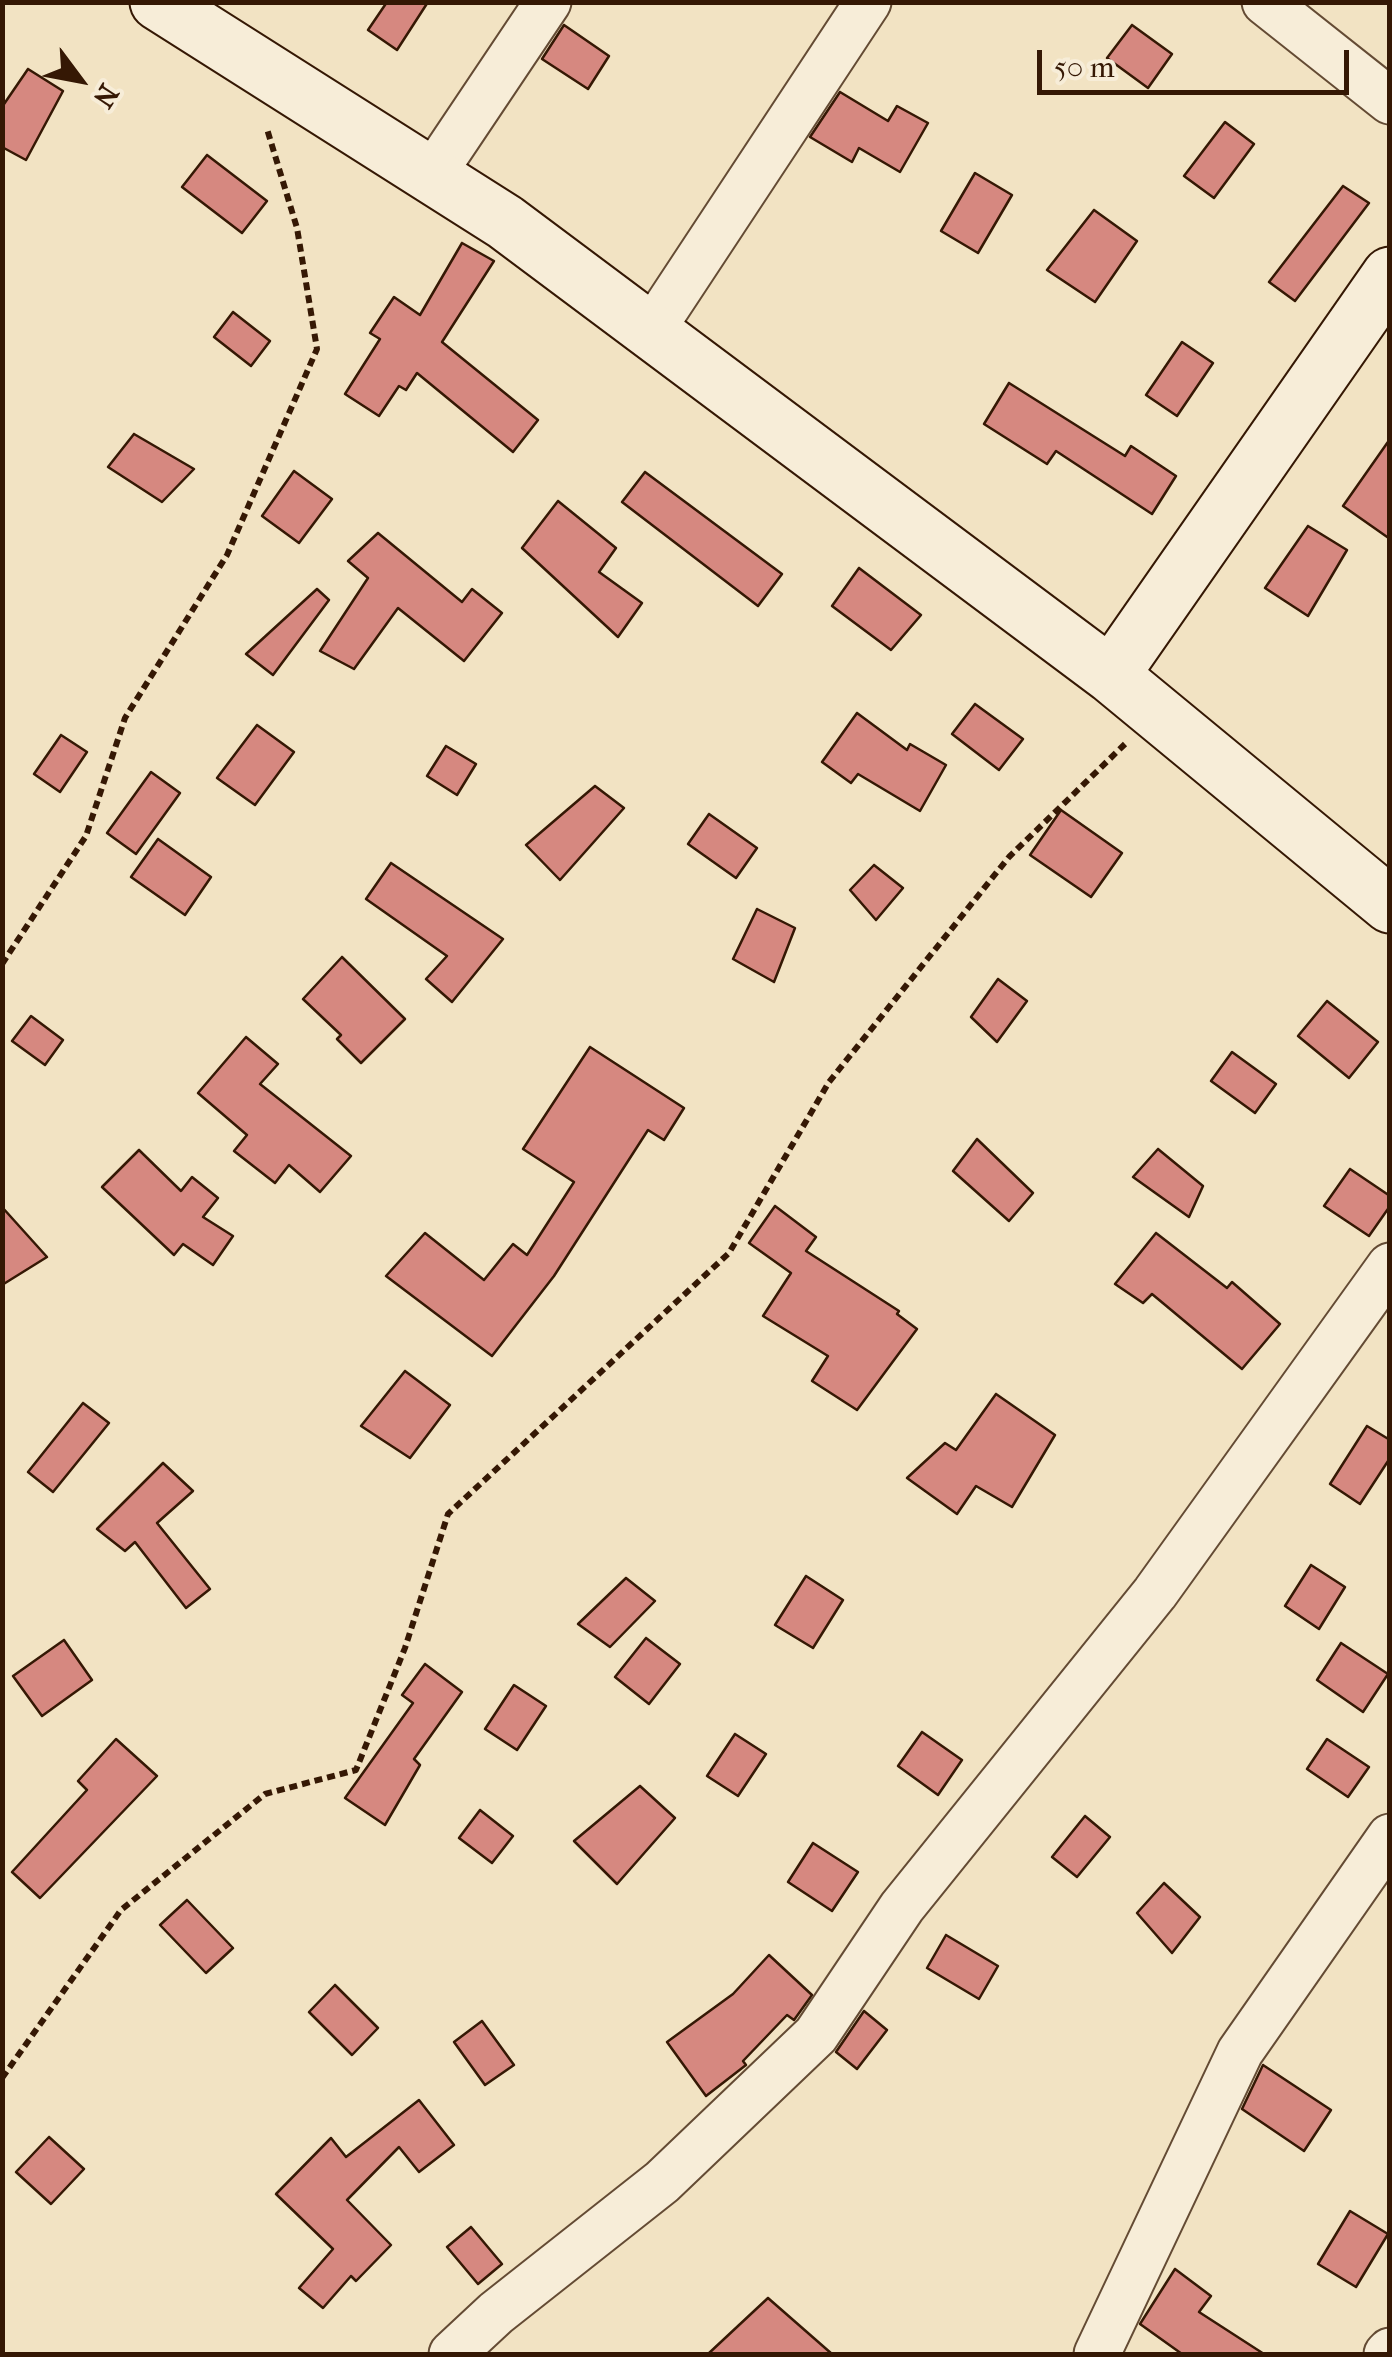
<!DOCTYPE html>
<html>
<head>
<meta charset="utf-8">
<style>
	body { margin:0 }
	#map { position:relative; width:1392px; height:2357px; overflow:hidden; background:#f2e3c3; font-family:"IM FELL French Canon",serif }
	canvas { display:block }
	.frame { position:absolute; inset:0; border:5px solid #351804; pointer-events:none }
	.north { position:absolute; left:30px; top:30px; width:100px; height:100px; -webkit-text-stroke:8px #f7edd8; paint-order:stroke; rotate:122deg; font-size:28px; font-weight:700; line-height:40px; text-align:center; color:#351804 }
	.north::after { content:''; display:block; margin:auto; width:35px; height:45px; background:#351804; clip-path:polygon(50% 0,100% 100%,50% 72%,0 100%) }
	.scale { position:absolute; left:1037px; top:50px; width:312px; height:45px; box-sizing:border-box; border:5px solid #351804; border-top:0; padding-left:12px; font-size:30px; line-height:35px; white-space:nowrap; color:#351804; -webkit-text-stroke:8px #f7edd8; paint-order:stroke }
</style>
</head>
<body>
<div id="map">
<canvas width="1392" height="2357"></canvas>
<div class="frame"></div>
<div class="north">N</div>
<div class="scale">50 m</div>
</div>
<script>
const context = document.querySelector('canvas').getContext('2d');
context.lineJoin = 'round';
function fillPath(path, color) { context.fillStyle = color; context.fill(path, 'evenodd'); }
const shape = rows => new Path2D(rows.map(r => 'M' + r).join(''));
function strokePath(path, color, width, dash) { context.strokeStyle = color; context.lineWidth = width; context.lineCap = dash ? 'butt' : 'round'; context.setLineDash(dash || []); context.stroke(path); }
const building = shape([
	[387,2,428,2,397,50,368,30,387,2],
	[564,25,609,56,588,89,542,59,564,25],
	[1132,25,1172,54,1148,88,1107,58,1132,25],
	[28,69,63,91,26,160,2,147,2,107,28,69],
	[840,92,888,121,897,106,928,123,900,172,859,148,852,162,810,137,840,92],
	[1225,122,1254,144,1214,198,1184,176,1225,122],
	[207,155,267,201,242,233,182,187,207,155],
	[975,173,1012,195,978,253,941,231,975,173],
	[1343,186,1369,203,1295,301,1269,282,1343,186],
	[1094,210,1137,241,1095,302,1047,270,1094,210],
	[462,243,494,261,442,342,538,420,513,452,417,373,406,390,399,386,379,416,345,394,380,339,370,333,394,297,420,315,462,243],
	[233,312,270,341,251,366,214,337,233,312],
	[1182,342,1213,363,1177,416,1146,395,1182,342],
	[1009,383,1125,456,1131,446,1176,476,1152,514,1056,451,1047,464,984,424,1009,383],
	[134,434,194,469,162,502,108,467,134,434],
	[1390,439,1390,539,1343,506,1390,439],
	[294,471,332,499,299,543,262,516,294,471],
	[645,472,782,574,758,606,622,502,645,472],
	[558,501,616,548,599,572,642,603,618,637,522,548,558,501],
	[1308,526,1347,550,1308,616,1265,588,1308,526],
	[378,533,462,602,472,589,502,613,464,661,398,608,354,669,320,651,368,578,348,561,378,533],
	[859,568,921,615,891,650,832,606,859,568],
	[317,589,329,600,273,675,246,654,317,589],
	[975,704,1023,739,999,770,952,734,975,704],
	[857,713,907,750,910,744,946,765,920,811,858,774,851,783,822,762,857,713],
	[257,725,294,752,255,805,217,778,257,725],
	[61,735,87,752,60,792,34,774,61,735],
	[446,746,476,764,457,795,427,776,446,746],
	[151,772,180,793,136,854,107,833,151,772],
	[595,786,624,808,560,880,526,845,595,786],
	[1061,810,1122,853,1091,897,1030,855,1061,810],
	[709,814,757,848,736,878,688,844,709,814],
	[158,839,211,877,185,915,131,877,158,839],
	[391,863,503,939,452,1002,426,979,447,956,366,899,391,863],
	[874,865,903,888,876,920,850,890,874,865],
	[757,909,795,928,774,982,733,959,757,909],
	[342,957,405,1019,361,1063,337,1039,341,1035,303,999,342,957],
	[998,979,1027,1001,997,1042,971,1017,998,979],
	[1327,1001,1378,1042,1349,1078,1298,1036,1327,1001],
	[31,1016,63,1040,45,1065,12,1041,31,1016],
	[246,1037,278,1064,260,1084,351,1156,320,1192,289,1165,275,1183,234,1151,247,1135,198,1093,246,1037],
	[590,1047,684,1108,664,1140,648,1130,554,1276,492,1356,386,1276,425,1233,484,1280,513,1244,527,1255,574,1182,523,1149,590,1047],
	[1232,1052,1276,1084,1255,1113,1211,1081,1232,1052],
	[977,1139,1033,1193,1009,1221,953,1171,977,1139],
	[1158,1149,1203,1186,1189,1217,1133,1177,1158,1149],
	[139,1150,181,1191,192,1177,218,1198,203,1217,233,1236,213,1265,183,1244,174,1255,102,1187,139,1150],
	[1350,1169,1390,1196,1390,1206,1369,1236,1324,1206,1350,1169],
	[775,1206,816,1237,806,1251,899,1311,897,1314,917,1329,857,1410,812,1381,828,1356,763,1316,791,1273,749,1243,775,1206],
	[2,1207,47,1257,2,1285,2,1207],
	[1156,1233,1227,1288,1232,1282,1280,1324,1242,1369,1152,1294,1143,1303,1115,1284,1156,1233],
	[405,1371,450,1405,410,1458,361,1426,405,1371],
	[996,1394,1055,1435,1012,1507,976,1486,957,1514,907,1478,945,1443,956,1450,996,1394],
	[83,1403,109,1423,53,1492,28,1472,83,1403],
	[1367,1426,1390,1440,1390,1458,1360,1504,1330,1484,1367,1426],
	[163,1463,193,1491,157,1523,210,1589,186,1608,135,1542,125,1551,97,1529,163,1463],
	[1311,1565,1345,1587,1319,1629,1285,1606,1311,1565],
	[806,1576,843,1600,813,1648,775,1625,806,1576],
	[626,1578,655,1601,610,1647,578,1624,626,1578],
	[646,1638,680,1664,649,1704,615,1677,646,1638],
	[64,1640,92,1680,42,1716,13,1676,64,1640],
	[1341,1643,1388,1674,1363,1712,1317,1680,1341,1643],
	[425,1664,462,1692,414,1759,420,1765,385,1825,345,1798,413,1703,402,1695,425,1664],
	[514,1685,546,1706,517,1750,485,1729,514,1685],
	[922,1732,962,1760,938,1795,898,1766,922,1732],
	[735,1734,766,1754,738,1796,707,1776,735,1734],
	[116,1739,157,1776,40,1898,12,1872,87,1790,78,1781,116,1739],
	[1327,1739,1369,1767,1348,1797,1307,1769,1327,1739],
	[640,1786,675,1818,617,1884,574,1841,640,1786],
	[480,1810,513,1836,492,1863,459,1838,480,1810],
	[1085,1816,1110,1837,1077,1877,1052,1857,1085,1816],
	[813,1843,858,1872,832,1911,788,1882,813,1843],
	[1164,1883,1200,1917,1172,1953,1137,1913,1164,1883],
	[187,1900,233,1948,206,1973,160,1925,187,1900],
	[946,1935,998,1966,979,1999,927,1968,946,1935],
	[769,1955,812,1995,794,2020,787,2015,743,2061,746,2065,706,2096,667,2042,733,1994,769,1955],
	[335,1985,378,2028,352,2055,309,2012,335,1985],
	[864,2011,887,2030,857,2069,836,2052,864,2011],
	[482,2021,514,2065,485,2085,454,2042,482,2021],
	[1263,2065,1331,2110,1304,2151,1242,2109,1263,2065],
	[419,2100,454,2145,419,2172,399,2147,347,2200,391,2245,356,2281,351,2276,323,2308,299,2288,333,2249,276,2194,331,2138,346,2157,419,2100],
	[49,2137,84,2169,51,2204,16,2172,49,2137],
	[1350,2211,1388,2234,1356,2287,1318,2264,1350,2211],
	[471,2227,502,2264,478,2284,447,2247,471,2227],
	[1175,2269,1211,2296,1199,2312,1264,2354,1182,2354,1140,2324,1175,2269],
	[768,2298,832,2354,708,2354,768,2298]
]);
fillPath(building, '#d68880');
strokePath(building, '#351804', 2.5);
const street = shape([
	[1265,2,1390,101],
	[432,175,548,2],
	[651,331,868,2],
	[452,2354,496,2313,662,2182,816,2035,902,1907,1155,1593,1390,1266],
	[1097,2354,1240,2052,1390,1837],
	[1387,2354,1390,2351]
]);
const secondary = shape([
	[158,2,505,222,1111,675,1390,905],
	[1111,675,1390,275]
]);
strokePath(street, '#644b34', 49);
strokePath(secondary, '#351804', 59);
strokePath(shape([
	[2,964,86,836,125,718,227,555,317,349,297,228,267,129],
	[2,2078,121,1910,265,1794,356,1770,405,1648,448,1514,729,1253,829,1082,1009,857,1125,744]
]), '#351804', 6, [8, 5]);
strokePath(street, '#f7edd8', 45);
strokePath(secondary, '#f7edd8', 55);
</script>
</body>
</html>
